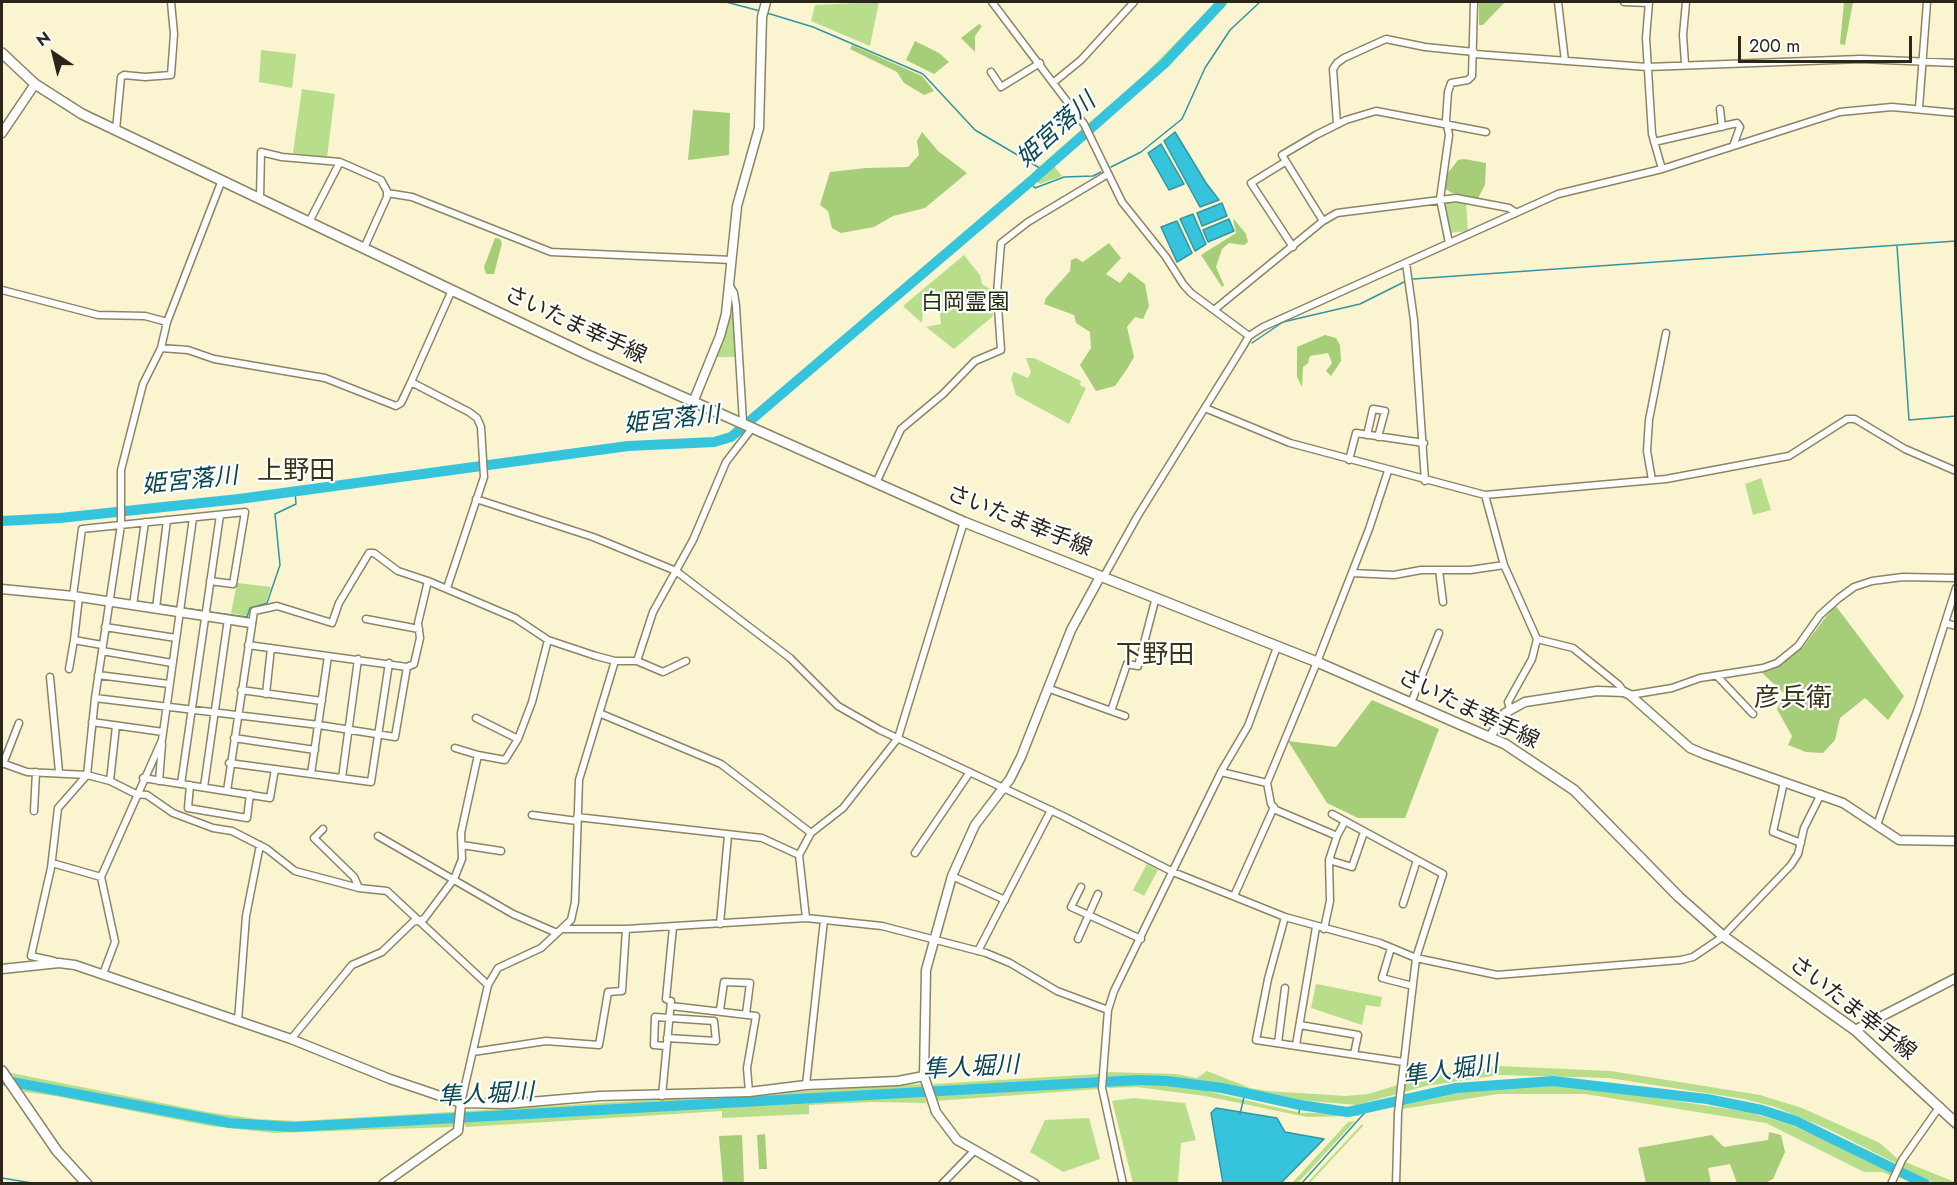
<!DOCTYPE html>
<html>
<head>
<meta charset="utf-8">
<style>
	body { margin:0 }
	#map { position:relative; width:1957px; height:1185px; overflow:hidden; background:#fbf4d1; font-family:Jost,sans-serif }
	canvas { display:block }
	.frame { position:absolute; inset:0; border:3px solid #2a271a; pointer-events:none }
	.north { position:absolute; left:24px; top:24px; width:60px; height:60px; -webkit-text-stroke:4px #fff; paint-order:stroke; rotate:325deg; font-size:16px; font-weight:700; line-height:24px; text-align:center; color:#2a271a }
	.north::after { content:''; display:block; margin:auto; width:21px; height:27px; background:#2a271a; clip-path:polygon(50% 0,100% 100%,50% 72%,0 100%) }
	.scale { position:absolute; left:1738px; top:36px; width:174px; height:27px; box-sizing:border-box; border:3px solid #2a271a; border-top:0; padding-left:8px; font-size:18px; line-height:21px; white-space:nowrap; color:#2a271a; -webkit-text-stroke:4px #fff; paint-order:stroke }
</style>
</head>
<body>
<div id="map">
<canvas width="1957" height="1185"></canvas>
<div class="frame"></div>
<div class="north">N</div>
<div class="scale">200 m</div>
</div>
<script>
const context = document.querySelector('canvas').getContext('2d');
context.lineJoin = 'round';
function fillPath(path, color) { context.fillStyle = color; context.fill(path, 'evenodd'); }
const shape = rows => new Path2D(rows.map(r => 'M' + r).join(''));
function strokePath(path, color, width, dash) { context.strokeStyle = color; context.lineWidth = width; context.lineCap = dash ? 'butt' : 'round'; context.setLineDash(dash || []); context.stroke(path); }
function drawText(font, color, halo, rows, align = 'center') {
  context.font = font + ' Jost,"Noto Sans JP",sans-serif'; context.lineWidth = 4.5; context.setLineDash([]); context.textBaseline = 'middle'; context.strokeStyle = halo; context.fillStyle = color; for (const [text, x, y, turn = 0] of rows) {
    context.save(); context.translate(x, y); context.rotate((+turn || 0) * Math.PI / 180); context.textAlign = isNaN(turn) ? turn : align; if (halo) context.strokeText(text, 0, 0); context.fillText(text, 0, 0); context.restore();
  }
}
fillPath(shape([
	[879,2,870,46,811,21,815,5],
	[1216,2,1220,2,1164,61,1090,127,1088,124,1145,74],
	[1224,2,1228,2,1197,37,1094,132,1092,130,1166,64],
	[261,50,296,54,292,88,259,82],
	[302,89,335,94,327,157,293,153],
	[1083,128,1085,131,1038,171,1032,173],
	[1087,134,1089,137,1054,166,1062,176,1040,184,1036,181,1041,173],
	[1028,177,1025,183,750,420,747,418],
	[1455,199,1466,202,1468,231,1449,233,1443,203],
	[964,255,980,275,982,284,990,289,993,316,954,349,926,327,941,324,939,307,923,310,922,323,903,306],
	[730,315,734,317,737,357,715,357],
	[1026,358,1034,358,1081,381,1080,385,1086,388,1069,424,1016,395,1011,378,1014,372,1028,378,1031,372],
	[1761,478,1771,510,1753,515,1745,484],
	[237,583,271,587,266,602,249,608,247,616,231,613],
	[1147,864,1158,870,1144,896,1133,890],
	[1316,984,1382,997,1380,1007,1366,1005,1362,1025,1311,1008],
	[1498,1066,1611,1071,1760,1095,1802,1108,1880,1143,1899,1160,1897,1164,1828,1129,1775,1107,1744,1099,1609,1078,1499,1075,1426,1086,1357,1105,1263,1097,1199,1081,1153,1076,1107,1077,1107,1072,1176,1074,1197,1078,1207,1071,1250,1088,1268,1091,1346,1096,1368,1094,1427,1076],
	[11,1073,207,1112,257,1119,298,1121,921,1084,923,1089,327,1123,274,1123,211,1116,14,1077],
	[1099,1074,1099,1078,934,1089,933,1084],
	[1163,1084,1198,1089,1301,1113,1363,1112,1359,1116,1307,1117,1205,1096,1137,1087,1108,1088,1107,1085],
	[1099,1085,1098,1089,936,1101,935,1095],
	[1539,1085,1586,1087,1749,1112,1789,1124,1893,1171,1891,1176,1883,1172,1864,1172,1766,1123,1585,1094,1498,1094,1402,1109,1402,1104,1452,1093,1497,1087],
	[22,1089,229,1126,278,1130,925,1095,926,1103,872,1102,809,1105,809,1114,722,1118,722,1111,466,1127,464,1123,453,1127,274,1133,210,1126,55,1096,25,1092],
	[1133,1098,1185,1103,1196,1140,1181,1143,1178,1183,1133,1183,1112,1101],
	[1089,1118,1100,1159,1063,1172,1030,1152,1045,1120],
	[1355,1121,1298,1183,1292,1183,1348,1122],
	[1362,1124,1363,1126,1310,1183,1307,1183],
	[1905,1162,1955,1182,1955,1183,1934,1183,1921,1178,1902,1167]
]), '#b8de8c');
fillPath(shape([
	[1479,2,1505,2,1483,25,1479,25],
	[1844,2,1853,2,1845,45,1840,44],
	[979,24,982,26,975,36,975,52,961,38],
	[915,41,939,53,949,62,934,74,906,60],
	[852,45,922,76,934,91,924,95,904,83,897,72,850,49],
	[693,110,730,113,729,155,688,160],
	[922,132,938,151,967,173,925,208,893,216,874,227,841,233,832,228,828,211,820,205,830,172,866,168,908,167,919,155,917,141],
	[1464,159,1486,163,1485,185,1478,198,1452,193,1444,188,1448,173,1458,160],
	[1233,218,1246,234,1248,242,1244,245,1229,243,1222,249,1216,267,1224,285,1222,287,1201,255,1236,233],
	[495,238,500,239,502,243,494,274,486,274,484,267],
	[1109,243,1121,258,1106,274,1120,283,1129,272,1145,284,1149,306,1143,319,1135,317,1127,327,1134,357,1127,369,1115,386,1096,391,1080,365,1091,348,1090,332,1076,323,1074,315,1044,304,1046,298,1070,271,1071,260,1076,258,1083,262],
	[1325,335,1336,338,1340,345,1341,361,1331,376,1326,371,1332,363,1328,353,1310,356,1308,363,1303,367,1302,387,1297,377,1297,347],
	[1835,605,1904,696,1888,720,1865,698,1840,718,1835,740,1823,753,1806,752,1788,745,1792,736,1777,709,1785,694,1762,673,1803,647],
	[1372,700,1439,729,1405,818,1358,818,1327,803,1288,741,1336,747],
	[1769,1132,1781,1135,1785,1152,1773,1179,1765,1183,1737,1183,1730,1164,1708,1168,1711,1183,1646,1183,1638,1148,1712,1135,1724,1147,1768,1140],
	[765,1134,767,1169,759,1169,757,1135],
	[742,1135,744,1183,723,1183,719,1136]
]), '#a6cd77');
const water = shape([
	[1175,132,1206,183,1219,200,1200,207,1164,141,1175,132],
	[1161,144,1184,184,1169,190,1148,153,1161,144],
	[1222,203,1227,216,1202,226,1197,213,1222,203],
	[1193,214,1206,244,1195,251,1180,219,1193,214],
	[1229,219,1234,231,1208,242,1203,230,1229,219],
	[1177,221,1192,253,1177,262,1161,227,1177,221],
	[1216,1108,1277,1118,1285,1132,1324,1139,1281,1183,1223,1183,1211,1113,1216,1108]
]);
fillPath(water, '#36c4dd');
strokePath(water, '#3295a2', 1.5);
strokePath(shape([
	[726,2,760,11],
	[767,13,813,27,923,74,975,130,1043,170],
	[1111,167,1141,152,1182,119,1205,68,1230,30,1260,2],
	[1030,182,1035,188,1064,177,1093,176,1101,172],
	[1897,246,1909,420,1956,416],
	[1413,279,1956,241],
	[1252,343,1283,322,1360,304,1406,281],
	[135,601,154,604],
	[159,604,178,607],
	[183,608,205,611],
	[209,612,247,617,250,608,267,603,280,565,275,514,296,504,295,491],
	[1299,1113,1300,1105],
	[1240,1114,1245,1093],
	[2,1178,38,1184],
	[1301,1184,1368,1109]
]), '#3295a2', 1.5);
strokePath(shape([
	[2,521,60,518,239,499,628,446,714,442,731,437,1030,182,1165,63,1222,2],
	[2,1080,230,1123,293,1127,1138,1080,1167,1081,1222,1088,1300,1105,1348,1112,1456,1088,1553,1081,1707,1099,1762,1110,1796,1121,1925,1184]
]), '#36c4dd', 10);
const street = shape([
	[992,2,1084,124,1122,202,1166,257,1183,284,1191,293,1249,336],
	[1558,2,1565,61],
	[1624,2,1649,3],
	[1649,2,1646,38,1652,134,1662,169],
	[1475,54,1647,67,1861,59,1956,63],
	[1685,64,1683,35,1686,2],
	[991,72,1001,87,1040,63],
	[1054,82,1081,60,1134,2],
	[1919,108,1927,2],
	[1720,109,1722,127],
	[1337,124,1333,69,1337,63,1344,58,1386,39,1425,47,1474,52],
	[116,130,121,77,124,75,145,77,171,75,174,34,171,2],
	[1654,142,1737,123,1740,127,1733,146],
	[1285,162,1251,183,1293,247],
	[387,193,412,197,551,252,732,260],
	[260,198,261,152,282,157,340,162,381,180,387,191,387,197,364,248],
	[1323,221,1282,155,1316,135,1346,120,1376,111,1486,132],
	[309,222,340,162],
	[1449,243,1440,199,1449,135,1446,120,1448,92,1451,83,1468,80,1472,76,1474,2],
	[1406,263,1414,320,1425,481],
	[730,286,734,293,736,306,743,422],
	[2,290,98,315,145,316,167,322],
	[1214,310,1323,221,1337,213,1456,198,1509,208,1515,212],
	[161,348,188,350,214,359,325,378,396,406,401,403,411,382,452,290],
	[411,382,469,412,477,418,481,427,484,477,447,588],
	[1205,408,1290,443,1485,495,1666,479,1789,456,1847,419,1855,419,1905,449,1956,471],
	[1367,435,1373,409,1385,411,1378,437],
	[1349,460,1356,433,1424,443],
	[1652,480,1647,451,1649,420,1666,333],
	[876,483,901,429,943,394,975,361,1001,350,997,293,1001,243,1028,222,1108,174],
	[1485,495,1504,565,1537,639,1532,659,1508,702,1510,709],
	[476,499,593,537,676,571,790,658,838,706,880,730,1063,816,1173,872,1285,917,1380,943,1416,958,1497,975,1681,960,1693,957,1721,938,1791,865,1798,854,1804,828,1821,794],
	[1439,570,1443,602],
	[1352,573,1394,575,1421,570,1470,570,1504,565],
	[1103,578,1137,517,1242,348,1249,336,1263,327,1558,194,1662,169,1840,112,1892,107,1956,113],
	[73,596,82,529,245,512,233,584,210,581],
	[79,597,74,640,102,645],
	[133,605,145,522],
	[156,608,167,520],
	[366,619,419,629],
	[1945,623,1956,626],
	[105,627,176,638],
	[1537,639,1573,648,1619,685,1624,692],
	[248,645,407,667,414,664,420,638,418,623,428,581,515,618,548,640,596,656,615,661,637,661,663,672,686,661],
	[102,651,172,663],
	[637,661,653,612,693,540,726,462,753,427],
	[69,669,74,640],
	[98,675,169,684],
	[1717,676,1753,714],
	[50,677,59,772],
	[1050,689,1125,716],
	[241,690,322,701],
	[266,694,271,648],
	[1630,695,1672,688,1700,678,1763,668,1777,663,1798,646,1820,615,1839,598,1854,587,1872,581,1903,577,1956,578],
	[95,698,319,725,395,737,407,667],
	[1411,703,1439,633],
	[1111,711,1127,664,1138,666,1156,597],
	[599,713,721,764,811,833],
	[476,718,518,739],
	[92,722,163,732],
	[234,738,315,750],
	[455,748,478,755],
	[2,763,27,772,87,775,110,781,136,794,147,795,173,813,213,828,232,831,267,849,295,871,359,888,387,891,488,985],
	[229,763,371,782,389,663],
	[3,764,19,723],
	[1221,772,1267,783],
	[311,774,328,656],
	[143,778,270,798,275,769],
	[342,778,358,659],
	[110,781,116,726],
	[159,781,162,744],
	[1784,782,1773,832,1801,843],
	[181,784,220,515],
	[190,785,188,808,247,818,250,794],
	[204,787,228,619],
	[227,791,254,611,277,606,332,623,339,603,369,553,374,553,398,571,428,581],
	[34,811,36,772],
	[1332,814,1443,874,1416,958,1398,1113,1396,1184],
	[532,815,577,821],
	[577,817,762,838,799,855],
	[1877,825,1917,711,1956,588],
	[323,829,314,838,354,877,359,888],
	[378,836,513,914,557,933],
	[1337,836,1345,821],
	[462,845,501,851],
	[915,853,970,772],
	[1329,860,1352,867,1364,832],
	[52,863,101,877],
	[952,876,1005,900],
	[1081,887,1071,907,1141,939],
	[1234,896,1274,807],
	[1403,904,1417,860],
	[1285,917,1268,979,1256,1040,1403,1062],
	[806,918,799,855,811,833,843,808,898,738,964,522],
	[720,924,728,835],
	[562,929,626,929,806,918,882,926,986,953,1010,963,1057,991,1108,1010],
	[1324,929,1330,901,1329,860,1337,836,1276,810,1271,804,1267,783,1317,662,1369,529,1388,471],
	[1078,939,1098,894],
	[1391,948,1382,978,1413,986],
	[978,951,1051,810],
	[54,961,31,956,51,868,58,808,87,775,95,698,121,525,121,470,143,384,161,348,167,322,222,180],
	[103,974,115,942,101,877,162,740,193,518],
	[671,1006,756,1016,747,1068,749,1092],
	[720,1010,724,982,750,983,746,1014],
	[238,1021,246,916,260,845],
	[1300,1025,1358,1035,1354,1054],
	[291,1039,352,965,382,952,413,922,424,919,454,879,462,859,461,833,478,755,505,760,518,739,532,702,548,640],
	[1278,1043,1285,988],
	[1296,1045,1316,927],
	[666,1046,654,1045,655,1017,714,1021,716,1041,667,1038],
	[473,1052,546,1041,599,1045,608,992,622,991,626,929],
	[806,1085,824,920],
	[662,1096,671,1001,666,999,673,927],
	[461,1103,488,985,498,968,541,948,571,920,575,902,579,780,615,661],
	[942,1184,974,1151],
	[1123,1184,1102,1088,1108,1010,1114,991,1221,772,1248,726,1277,647],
	[1891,1184,1902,1160,1940,1106]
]);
const secondary = shape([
	[2,133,35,84],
	[694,400,720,336,726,314,737,206,759,128,762,17,766,2],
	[2,589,73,596,251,623],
	[1490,737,1505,713,1525,702,1597,691,1624,692,1630,695,1690,748,1704,754,1843,803,1899,840,1956,841],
	[2,969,59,963,75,965,291,1039,390,1079,461,1103,506,1104,600,1096,749,1092,806,1085,898,1081,924,1076],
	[1855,1030,1956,978],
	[383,1184,458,1131,461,1103],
	[1035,1184,957,1140,936,1112,924,1076,926,970,952,876,975,825,1010,779,1021,757,1071,630,1100,577]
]);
const primary = shape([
	[2,53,35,84,82,114,588,355,964,522,1317,662,1505,744,1574,790,1679,897,1723,936,1855,1030,1956,1123],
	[2,1071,57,1151,87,1184]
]);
strokePath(street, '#8c8564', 9);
strokePath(secondary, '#8c8564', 11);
strokePath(primary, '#8c8564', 12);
strokePath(street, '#fff', 6);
strokePath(secondary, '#fff', 8);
strokePath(primary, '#fff', 9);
drawText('22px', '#21300c', '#fff', [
	["白岡霊園",965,304]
]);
drawText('22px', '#2a271a', '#fff', [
	["さいたま幸手線",575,326,25],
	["さいたま幸手線",1019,522,22],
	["さいたま幸手線",1468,710,26],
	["さいたま幸手線",1852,1009,38]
]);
drawText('italic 24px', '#0a4752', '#fff', [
	["姫宮落川",1057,131,-42],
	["姫宮落川",672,421,-6],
	["姫宮落川",190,482,-6],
	["隼人堀川",971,1069,-3],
	["隼人堀川",1451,1072,-8],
	["隼人堀川",486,1096,-3]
]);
drawText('26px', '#3b3517', '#fff', [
	["上野田",296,473],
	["下野田",1155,657],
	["彦兵衛",1793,700]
]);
</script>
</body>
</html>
